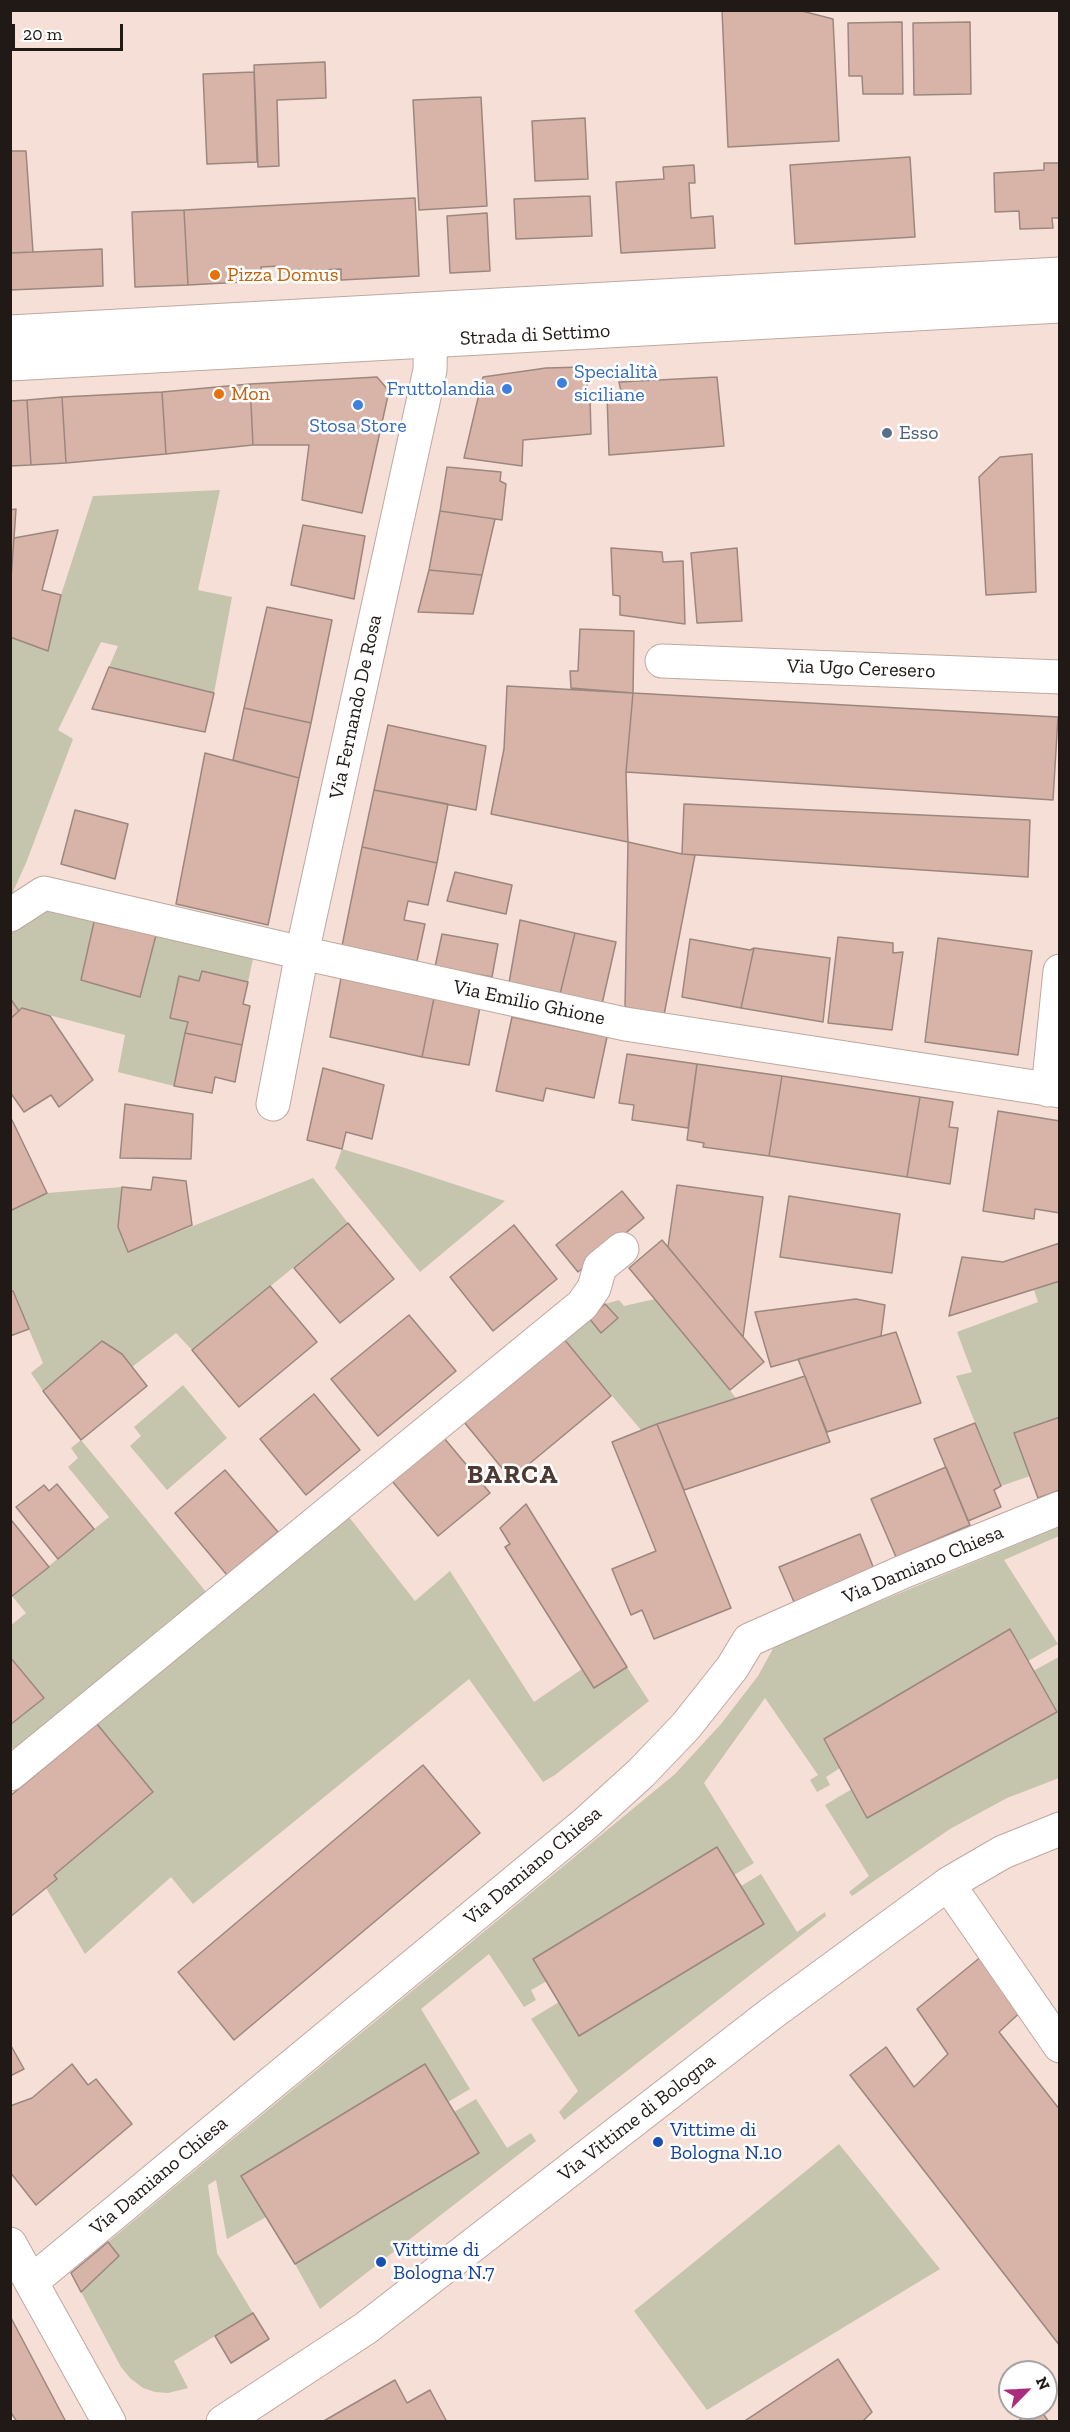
<!DOCTYPE html>
<html>
<head>
<meta charset="utf-8">
<style>
	body { margin:0 }
	#map { position:relative; width:1070px; height:2432px; overflow:hidden; background:#f6dfd6; font-family:"Zilla Slab",serif }
	canvas { display:block }
	.frame { position:absolute; inset:0; border:12px solid #211916; pointer-events:none }
	.north { position:absolute; left:998px; top:2360px; width:60px; height:60px; box-sizing:border-box; background:#fff; border:2px solid #a6a3a2; border-radius:50%; rotate:66deg; font-size:16px; font-weight:700; line-height:24px; text-align:center; color:#211916 }
	.north::after { content:''; display:block; margin:auto; width:21px; height:27px; background:#a92c7d; clip-path:polygon(50% 0,100% 100%,50% 72%,0 100%) }
	.scale { position:absolute; left:12px; top:24px; width:111px; height:27px; box-sizing:border-box; border:3px solid #211916; border-top:0; padding-left:8px; font-size:18px; line-height:21px; white-space:nowrap; color:#211916; -webkit-text-stroke:4px #fff; paint-order:stroke }
</style>
</head>
<body>
<div id="map">
<canvas width="1070" height="2432"></canvas>
<div class="frame"></div>
<div class="north">N</div>
<div class="scale">20 m</div>
</div>
<script>
const context = document.querySelector('canvas').getContext('2d');
context.lineJoin = 'round';
function fillPath(path, color) { context.fillStyle = color; context.fill(path, 'evenodd'); }
const shape = rows => new Path2D(rows.map(r => 'M' + r).join(''));
function strokePath(path, color, width, dash) { context.strokeStyle = color; context.lineWidth = width; context.lineCap = dash ? 'butt' : 'round'; context.setLineDash(dash || []); context.stroke(path); }
function drawText(font, color, halo, rows, align = 'center') {
  context.font = font + ' "Zilla Slab",serif'; context.lineWidth = 5; context.setLineDash([]); context.textBaseline = 'middle'; context.strokeStyle = halo; context.fillStyle = color; for (const [text, x, y, turn = 0] of rows) {
    context.save(); context.translate(x, y); context.rotate((+turn || 0) * Math.PI / 180); context.textAlign = isNaN(turn) ? turn : align; if (halo) context.strokeText(text, 0, 0); context.fillText(text, 0, 0); context.restore();
  }
}
fillPath(shape([
	[220,490,198,590,232,597,214,693,109,667,118,646,101,642,58,730,73,739,26,863,11,896,11,637,48,651,61,595,93,496],
	[46,908,94,922,81,980,140,997,156,935,253,959,248,982,202,971,199,981,179,976,170,1017,188,1022,174,1086,118,1072,125,1035,22,1008,19,1011,11,998,10,934],
	[342,1149,405,1168,505,1201,420,1272,335,1168],
	[313,1178,348,1223,192,1350,176,1333,132,1367,122,1354,102,1341,43,1391,31,1373,43,1363,13,1291,11,1292,11,1211,47,1193,122,1187,118,1227,128,1252],
	[1059,1281,1059,1417,1015,1433,1030,1476,1001,1486,956,1376,972,1372,957,1332,1038,1302,1034,1290],
	[655,1299,736,1398,641,1430,564,1339,589,1318,617,1318,605,1304,619,1300,624,1306],
	[183,1385,227,1438,167,1490,130,1446,141,1436,134,1427],
	[81,1440,207,1593,14,1750,11,1746,11,1725,44,1698,11,1657,10,1626,26,1613,12,1596,109,1517,68,1467,78,1458,71,1448],
	[349,1517,415,1601,450,1571,534,1702,582,1669,627,1667,649,1701,555,1775,543,1782,469,1679,193,1904,171,1877,85,1954,46,1888,54,1875,97,1724],
	[1059,1527,1059,1536,1004,1560,1058,1644,840,1768,826,1777,830,1785,817,1792,810,1780,818,1775,765,1698,704,1783,754,1863,734,1875,717,1847,533,1959,547,1981,531,1990,536,2000,524,2007,489,1954,421,2009,470,2089,448,2102,425,2064,242,2176,266,2217,227,2239,216,2180,208,2185,217,2253,253,2313,174,2361,188,2388,168,2393,155,2392,143,2388,130,2378,121,2367,81,2292,119,2256,108,2242,675,1774,721,1724,758,1676,775,1645],
	[1059,1657,1059,1778,1007,1798,950,1829,852,1896,849,1892,869,1876,825,1805,852,1789,868,1818,1057,1712,1033,1671],
	[761,1874,797,1932,825,1912,826,1916,564,2120,559,2112,578,2091,531,2019,559,2002,579,2036,764,1924,741,1886],
	[476,2099,507,2148,531,2133,536,2141,320,2309,295,2264,479,2153,454,2112],
	[839,2144,940,2269,707,2410,634,2311]
]), '#c4c5ac');
const building = shape([
	[722,10,798,10,833,19,839,141,728,147,722,10],
	[902,22,903,94,863,94,862,76,849,76,848,23,902,22],
	[970,22,971,94,914,95,913,23,970,22],
	[325,62,326,98,277,100,279,166,258,167,254,65,325,62],
	[254,72,257,162,207,164,203,74,254,72],
	[481,97,487,206,419,210,413,100,481,97],
	[585,118,588,179,535,181,532,121,585,118],
	[10,151,26,151,33,252,10,253,10,151],
	[910,157,915,237,795,244,790,165,910,157],
	[1044,163,1060,163,1060,218,1052,218,1053,228,1020,229,1019,211,995,212,994,173,1044,170,1044,163],
	[694,165,695,183,689,183,691,218,713,216,715,248,621,253,616,182,664,179,663,167,694,165],
	[590,196,592,236,516,239,514,199,590,196],
	[415,198,419,276,341,280,341,269,280,272,280,266,261,267,262,281,188,285,184,210,415,198],
	[184,210,188,285,135,287,132,212,184,210],
	[487,213,490,271,450,273,447,216,487,213],
	[102,249,103,286,10,290,10,253,102,249],
	[583,367,590,398,591,434,523,440,522,466,464,458,483,377,546,368,583,367],
	[377,377,389,391,362,513,302,500,309,445,253,445,250,384,377,377],
	[717,377,724,446,609,455,607,395,622,396,619,382,717,377],
	[250,384,253,445,166,454,162,392,250,384],
	[162,392,166,454,66,463,62,397,162,392],
	[62,397,66,463,31,465,27,400,62,397],
	[27,400,31,465,10,466,10,401,27,400],
	[1032,454,1036,592,986,595,979,477,1000,457,1032,454],
	[447,467,501,472,500,481,506,484,502,520,440,511,447,467],
	[16,509,14,538,10,592,10,510,16,509],
	[440,511,495,519,482,575,429,570,440,511],
	[303,525,365,536,354,599,291,585,303,525],
	[58,530,42,590,61,595,48,651,10,637,10,592,14,538,58,530],
	[611,548,662,552,663,562,683,561,685,624,620,615,620,596,613,595,611,548],
	[737,548,742,621,697,623,691,553,737,548],
	[429,570,482,575,473,614,418,612,429,570],
	[267,607,332,620,311,723,244,708,267,607],
	[580,629,634,631,633,693,571,688,570,671,578,671,580,629],
	[109,667,214,693,205,732,92,709,109,667],
	[507,686,633,693,626,772,628,842,491,814,504,749,507,686],
	[633,693,1058,717,1053,800,626,772,633,693],
	[244,708,311,723,299,778,233,760,244,708],
	[388,725,486,746,476,810,374,790,388,725],
	[205,753,299,778,268,925,176,904,205,753],
	[374,790,448,804,437,863,362,847,374,790],
	[684,804,1030,820,1028,877,682,854,684,804],
	[75,810,128,824,115,879,61,864,75,810],
	[628,842,682,854,695,855,664,1015,625,1007,628,842],
	[362,847,437,863,428,905,408,901,404,920,425,924,417,961,342,946,362,847],
	[455,872,512,885,506,914,447,901,455,872],
	[520,920,575,933,560,994,509,983,520,920],
	[94,922,156,935,140,997,81,980,94,922],
	[575,933,616,942,602,1004,560,994,575,933],
	[442,934,498,944,492,977,435,967,442,934],
	[838,937,893,943,893,953,903,952,892,1030,828,1023,838,937],
	[938,938,1032,951,1018,1055,925,1042,938,938],
	[690,939,750,950,754,948,741,1008,682,997,690,939],
	[754,948,830,958,823,1022,741,1008,754,948],
	[202,971,248,982,243,1004,250,1006,242,1045,185,1033,188,1022,170,1018,179,976,199,981,202,971],
	[341,978,434,998,422,1057,330,1037,341,978],
	[10,998,19,1011,10,1019,10,998],
	[434,998,480,1007,469,1065,422,1057,434,998],
	[22,1008,50,1016,93,1080,59,1107,51,1095,24,1112,10,1092,10,1019,22,1008],
	[512,1017,607,1037,594,1098,546,1088,543,1101,496,1091,512,1017],
	[185,1033,242,1045,235,1082,215,1077,212,1093,174,1086,185,1033],
	[627,1054,697,1064,688,1128,632,1120,634,1105,619,1103,627,1054],
	[697,1064,782,1076,769,1156,703,1147,704,1143,687,1140,697,1064],
	[323,1068,384,1085,372,1139,346,1132,342,1149,307,1140,323,1068],
	[782,1076,920,1097,907,1177,769,1156,782,1076],
	[920,1097,953,1102,949,1127,958,1128,950,1184,907,1177,920,1097],
	[125,1104,193,1114,191,1159,120,1158,125,1104],
	[998,1111,1060,1121,1060,1213,1035,1209,1034,1219,983,1211,998,1111],
	[12,1120,47,1193,10,1211,10,1121,12,1120],
	[153,1177,186,1181,192,1225,128,1252,118,1227,122,1187,151,1190,153,1177],
	[677,1185,763,1197,743,1337,668,1247,677,1185],
	[622,1191,644,1218,578,1272,556,1245,622,1191],
	[789,1196,900,1214,892,1273,780,1257,789,1196],
	[348,1223,394,1279,340,1323,294,1268,348,1223],
	[514,1225,557,1279,493,1331,450,1277,514,1225],
	[662,1240,764,1362,730,1390,629,1268,662,1240],
	[1060,1243,1060,1281,949,1316,962,1257,1003,1262,1060,1243],
	[270,1286,317,1342,239,1407,192,1350,270,1286],
	[13,1291,29,1329,10,1336,10,1292,13,1291],
	[856,1299,885,1305,881,1336,771,1367,755,1312,856,1299],
	[605,1304,618,1318,601,1333,589,1318,605,1304],
	[409,1315,456,1371,378,1436,331,1379,409,1315],
	[896,1332,921,1403,827,1432,798,1359,896,1332],
	[564,1339,611,1396,511,1479,464,1422,564,1339],
	[102,1341,122,1354,147,1386,81,1440,43,1391,102,1341],
	[805,1376,830,1442,684,1490,657,1424,805,1376],
	[314,1394,360,1450,306,1495,260,1439,314,1394],
	[1060,1417,1060,1490,1038,1498,1014,1433,1060,1417],
	[975,1423,1001,1486,994,1490,1001,1507,968,1521,934,1439,975,1423],
	[657,1424,731,1608,654,1639,642,1610,631,1615,612,1569,656,1551,612,1442,657,1424],
	[444,1438,490,1493,438,1536,392,1481,444,1438],
	[946,1467,970,1525,896,1557,871,1499,946,1467],
	[225,1470,278,1532,227,1575,175,1513,225,1470],
	[57,1484,94,1529,58,1559,16,1507,44,1485,49,1491,57,1484],
	[526,1504,627,1667,594,1688,505,1547,510,1544,500,1528,526,1504],
	[12,1521,49,1567,12,1596,10,1594,10,1523,12,1521],
	[860,1534,874,1569,794,1602,779,1567,860,1534],
	[1010,1629,1057,1712,867,1818,824,1739,1010,1629],
	[10,1657,44,1698,10,1725,10,1657],
	[97,1724,153,1792,54,1875,57,1879,10,1917,10,1796,97,1724],
	[423,1765,480,1833,234,2040,178,1972,423,1765],
	[717,1847,764,1924,579,2036,533,1959,717,1847],
	[982,1956,1027,2006,999,2032,1060,2110,1060,2346,850,2075,886,2047,914,2087,948,2054,917,2009,982,1956],
	[10,2044,24,2069,10,2076,10,2044],
	[72,2064,88,2085,96,2079,132,2124,36,2205,10,2172,10,2106,32,2098,72,2064],
	[425,2064,479,2153,295,2264,241,2176,425,2064],
	[108,2242,119,2256,81,2292,71,2273,108,2242],
	[253,2313,269,2339,231,2363,215,2336,253,2313],
	[10,2316,66,2422,17,2422,10,2411,10,2316],
	[838,2359,872,2412,862,2422,743,2422,838,2359],
	[395,2380,407,2403,430,2390,447,2422,322,2422,395,2380],
	[1035,2408,1039,2408,1049,2422,1017,2422,1035,2408]
]);
fillPath(building, '#d7b4a7');
strokePath(building, '#9c877f', 1.5);
const minor = shape([
	[662,661,1060,677],
	[10,915,44,893,302,953,625,1024,1060,1091],
	[1048,1090,1060,971],
	[273,1104,302,953,430,370,431,314],
	[10,1774,582,1305,594,1288,600,1267,622,1249],
	[948,1884,1060,2046],
	[10,2244,109,2422],
	[31,2282,586,1823,641,1773,686,1726,732,1668,749,1640,905,1571,1060,1508],
	[223,2422,366,2328,772,2013,948,1884,1003,1852,1060,1829]
]);
const major = shape([
	[10,332,1060,274],
	[10,364,1060,306]
]);
strokePath(minor, '#bea8a0', 35);
strokePath(major, '#bea8a0', 35);
strokePath(minor, '#fff', 33);
strokePath(major, '#fff', 33);
for (const [x, y, r, color] of [
	[215,275,6,"#e8710a"],
	[562,383,6,"#3f7fe0"],
	[507,389,6,"#3f7fe0"],
	[219,394,6,"#e8710a"],
	[358,405,6,"#3f7fe0"],
	[887,433,6,"#5c6f8a"],
	[658,2142,6,"#1a4fb4"],
	[381,2262,6,"#1a4fb4"]
]) { const dot = new Path2D(); dot.arc(x, y, r, 0, 2 * Math.PI); context.fillStyle = color; context.fill(dot); strokePath(dot, '#fff', 2); }
drawText('20px', '#c56008', '#fff', [
	["Pizza Domus",227,275],
	["Mon",231,394]
], 'left');
drawText('20px', '#211916', '#fff', [
	["Strada di Settimo",535,335,-3],
	["Via Ugo Ceresero",861,669,2],
	["Via Fernando De Rosa",356,707,-78],
	["Via Emilio Ghione",529,1003,12],
	["Via Damiano Chiesa",923,1565,-23],
	["Via Damiano Chiesa",533,1866,-40],
	["Via Vittime di Bologna",637,2118,-38],
	["Via Damiano Chiesa",159,2176,-40]
]);
drawText('20px', '#366cbe', '#fff', [
	["Specialità",574,372],
	["siciliane",574,395],
	["Fruttolandia",495,389,"right"],
	["Stosa Store",358,426,"center"]
], 'left');
drawText('20px', '#4e5e75', '#fff', [
	["Esso",899,433]
], 'left');
drawText('20px', '#164399', '#fff', [
	["Vittime di",670,2130],
	["Bologna N.10",670,2153],
	["Vittime di",393,2250],
	["Bologna N.7",393,2273]
], 'left');
context.letterSpacing = '1.5px';
drawText('bold 26px', '#4c3a33', '#fff', [
	["BARCA",513,1476]
]);
context.letterSpacing = '0px';
</script>
</body>
</html>
